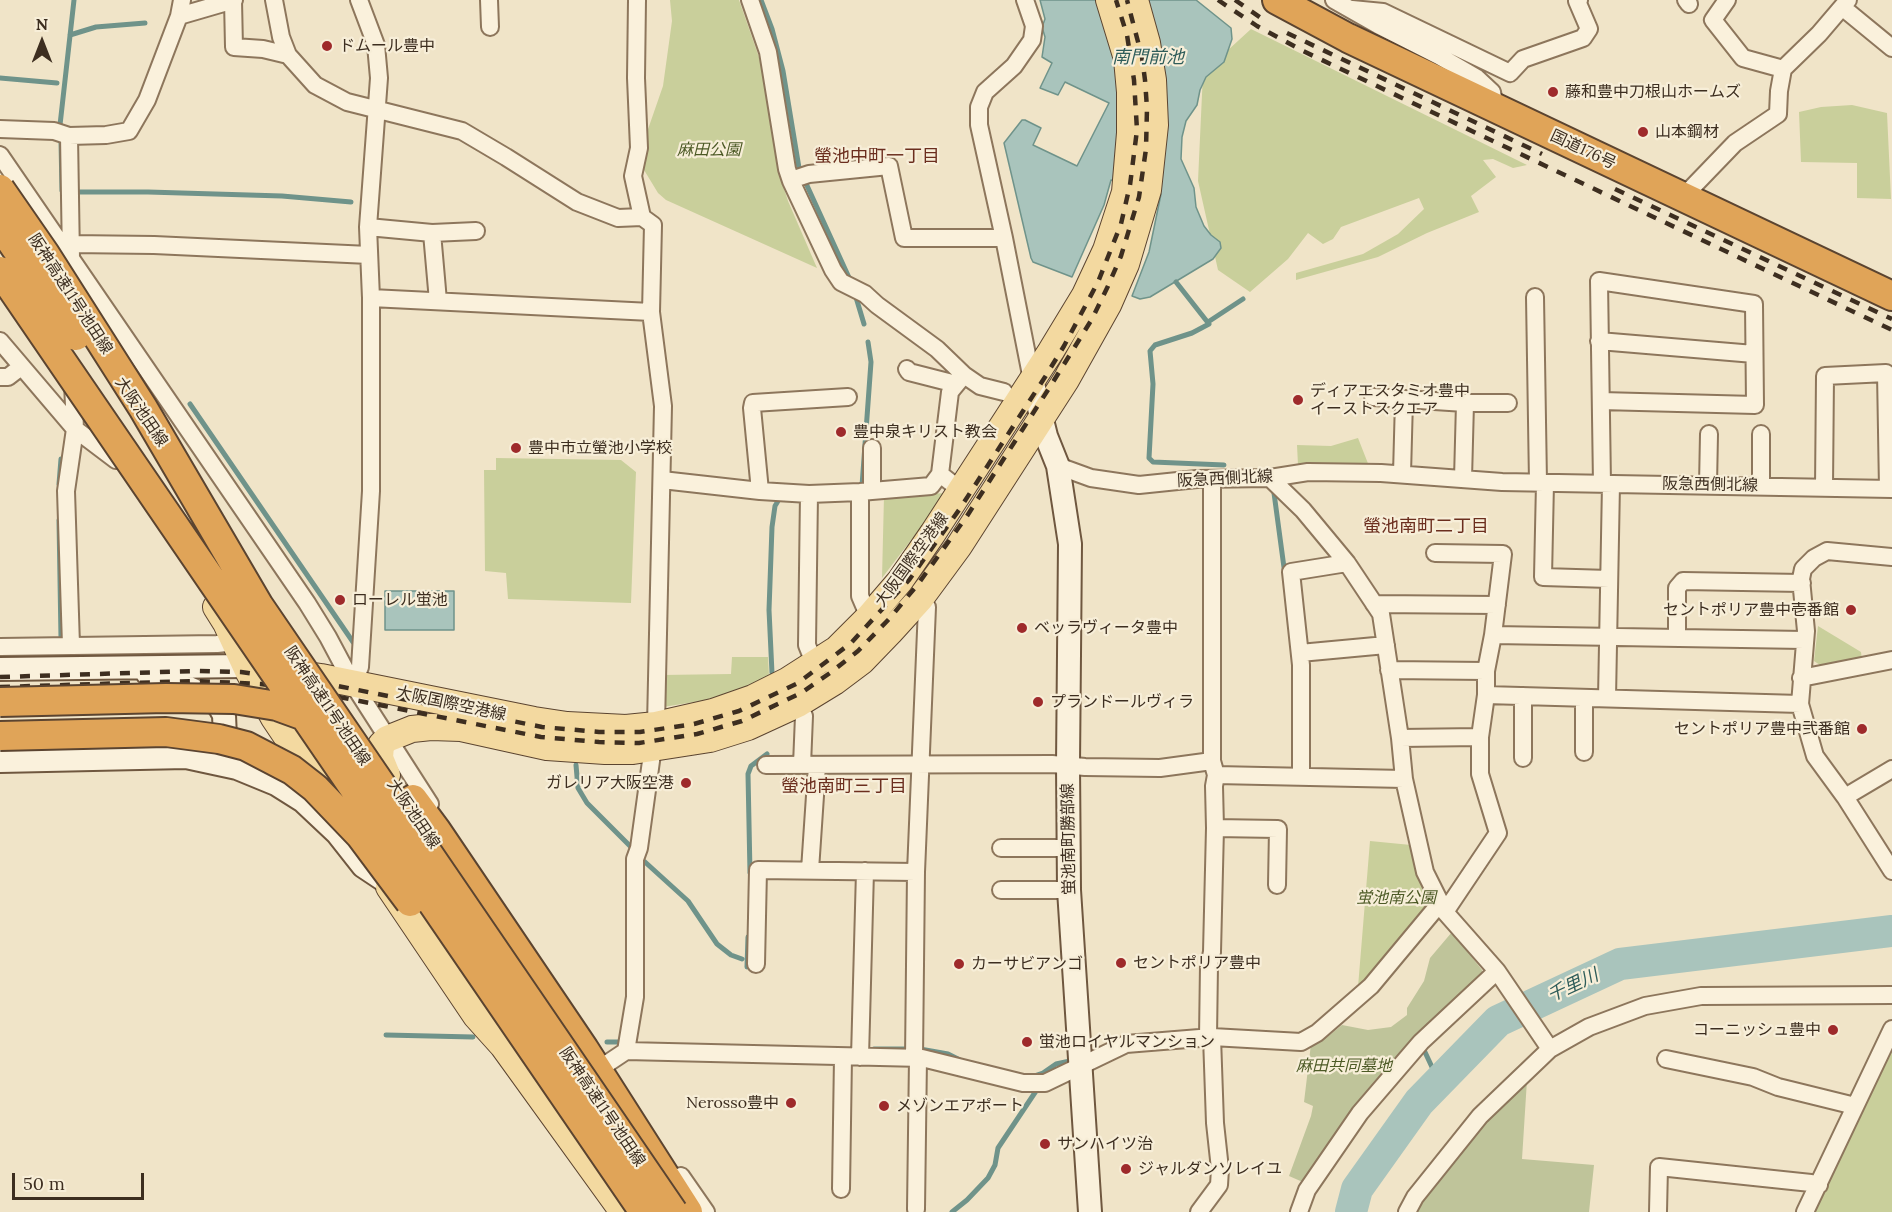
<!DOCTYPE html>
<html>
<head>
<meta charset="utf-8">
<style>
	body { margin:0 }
	#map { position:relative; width:1892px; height:1212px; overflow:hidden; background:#f0e4c8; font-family:Lora,serif }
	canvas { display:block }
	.north { position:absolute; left:12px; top:12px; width:60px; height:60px; -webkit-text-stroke:4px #f7eed8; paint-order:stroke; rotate:0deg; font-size:16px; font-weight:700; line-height:24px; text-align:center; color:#3d2e20 }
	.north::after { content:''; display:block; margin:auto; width:21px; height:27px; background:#3d2e20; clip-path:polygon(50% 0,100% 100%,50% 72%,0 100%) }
	.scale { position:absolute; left:12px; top:1173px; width:132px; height:27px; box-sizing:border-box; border:3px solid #3d2e20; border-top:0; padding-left:8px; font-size:18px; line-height:21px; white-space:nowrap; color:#3d2e20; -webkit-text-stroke:4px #f7eed8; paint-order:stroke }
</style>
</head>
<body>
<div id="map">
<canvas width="1892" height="1212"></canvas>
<div class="north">N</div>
<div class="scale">50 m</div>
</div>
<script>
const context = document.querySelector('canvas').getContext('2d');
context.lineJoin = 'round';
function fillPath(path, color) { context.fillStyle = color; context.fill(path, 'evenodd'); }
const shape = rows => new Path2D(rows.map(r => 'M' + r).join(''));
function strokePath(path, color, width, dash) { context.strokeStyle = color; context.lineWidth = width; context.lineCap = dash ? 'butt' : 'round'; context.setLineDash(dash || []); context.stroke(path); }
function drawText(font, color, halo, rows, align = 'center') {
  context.font = font + ' Lora,"Noto Sans JP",serif'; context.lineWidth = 4.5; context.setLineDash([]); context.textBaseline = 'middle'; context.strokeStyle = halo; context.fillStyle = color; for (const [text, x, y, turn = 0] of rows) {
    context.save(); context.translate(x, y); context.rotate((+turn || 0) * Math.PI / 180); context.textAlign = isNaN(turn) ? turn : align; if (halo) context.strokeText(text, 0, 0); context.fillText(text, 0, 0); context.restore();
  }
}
fillPath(shape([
	[670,0,739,0,761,63,778,170,788,201,817,268,666,200,658,193,641,165,646,135,663,86,672,21],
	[1251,29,1527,165,1513,168,1493,159,1483,160,1496,177,1471,196,1479,212,1427,233,1378,257,1296,280,1296,273,1363,254,1398,234,1424,209,1419,198,1341,227,1333,239,1323,244,1308,233,1288,259,1250,292,1218,270,1198,181,1203,73],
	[1852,105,1887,113,1891,199,1857,198,1857,163,1801,162,1799,112,1821,107],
	[1358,438,1369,466,1298,465,1297,445,1331,446],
	[496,458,621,460,636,472,631,603,508,599,506,573,485,571,484,470,496,470],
	[947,493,882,578,884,496],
	[1818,626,1861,652,1862,660,1823,667,1814,661],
	[732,657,768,657,769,676,736,691,701,701,663,707,662,675,731,674],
	[1370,841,1411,845,1417,874,1428,885,1431,904,1358,987],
	[1892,1041,1892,1212,1810,1212]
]), '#c9cf9b');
fillPath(shape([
	[1452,932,1482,970,1482,980,1427,1024,1366,1093,1305,1183,1289,1176,1311,1116,1313,1106,1304,1102,1311,1044,1327,1037,1342,1025,1368,1030,1391,1027,1407,1015,1407,1008,1424,981,1430,958],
	[1527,1080,1522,1159,1594,1165,1589,1212,1413,1212,1497,1107]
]), '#bfc49a');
const water = shape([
	[1040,0,1196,0,1231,28,1232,39,1224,62,1206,77,1200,90,1197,105,1186,121,1182,137,1181,159,1194,188,1196,207,1204,226,1211,235,1220,242,1221,248,1213,259,1150,297,1140,299,1132,296,1149,252,1161,194,1111,180,1104,205,1072,277,1033,262,1031,258,1004,143,1022,120,1025,120,1041,128,1033,145,1077,166,1109,103,1065,82,1058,95,1040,88,1052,63,1042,57,1045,37,1042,27,1045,19,1040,0],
	[385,591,454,591,454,630,385,630,385,591]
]);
fillPath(water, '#a9c4bc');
strokePath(water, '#6f938a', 1.5);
strokePath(shape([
	[761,0,772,29,783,71,799,168,851,282],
	[70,35,96,27,145,23],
	[0,78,57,83],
	[60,125,74,0],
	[61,141,62,191],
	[77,192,148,192,282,196,351,202],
	[1176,282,1209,324,1192,333,1155,345,1150,351,1153,384,1149,458,1153,462,1224,465],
	[855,294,864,324],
	[1208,322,1243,299],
	[190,404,353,642],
	[59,484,61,459],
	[862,486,871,362,868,342],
	[1274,493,1285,575],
	[59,520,61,638],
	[772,673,769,610,772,527,775,506,778,501],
	[576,765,578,788,587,803,631,847],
	[645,862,688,901,717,944,731,955,742,959],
	[750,873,748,774,751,766,767,754],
	[747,967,748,937],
	[386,1035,473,1037],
	[607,1042,620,1042],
	[874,1049,909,1049],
	[920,1049,948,1054,960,1060],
	[1424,1050,1439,1082],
	[1034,1076,1043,1073,1056,1064,1070,1061],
	[952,1212,967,1200,988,1178,995,1165,998,1148,1036,1091]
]), '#6f938a', 5);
strokePath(shape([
	[1351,1212,1357,1189,1419,1102,1498,1021,1620,964,1892,931]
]), '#a9c4bc', 32);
const street = shape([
	[233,0,234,47,263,49,288,55,315,85,347,102,462,131,506,157,577,202,618,218,642,217],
	[274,0,281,37,288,55],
	[489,0,490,27],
	[750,0,768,52,787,169,791,181,833,270,841,282,865,294,877,305,937,349,964,375,950,392,940,474],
	[1025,0,1034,26,1032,40,1014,66,985,92,979,107,979,125,1004,238,1032,380],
	[1334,0,1378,25,1439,56,1477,78,1492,92,1495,108],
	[1686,0,1689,4],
	[1727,0,1713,20,1743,58,1783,69],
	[1842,7,1892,48],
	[1352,9,1383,12,1510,73,1523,59,1583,38,1589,29,1577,1,1579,0],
	[179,16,234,0],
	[0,129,54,131,69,136,106,135,129,131,147,100,179,16,182,0],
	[69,136,71,258],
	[0,155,307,603,328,637,353,684,430,804],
	[791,180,809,174,889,166,904,238,1004,238],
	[1683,197,1735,143,1778,114,1779,91,1783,69,1819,34,1848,0],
	[368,227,432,233,476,231],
	[432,233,438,301],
	[71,244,154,245,369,255],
	[1535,297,1538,482],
	[371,298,651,312],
	[0,341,75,429,116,460],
	[1599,341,1754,354],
	[907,369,909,372,956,384],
	[964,375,980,386,1004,392],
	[0,377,8,377,21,367],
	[1373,397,1465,403,1508,403],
	[1601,401,1755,405,1754,304,1599,281,1602,484],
	[1058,466,1091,478,1139,485,1197,479,1270,478,1308,472,1381,473,1502,482,1892,489],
	[1402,474,1404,400],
	[1270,478,1303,510,1347,563,1381,614,1400,738,1404,779,1425,872,1445,912,1497,971,1550,1049],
	[1463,479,1465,403],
	[662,480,760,491,809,494,860,492,931,486,940,474,954,485,963,486],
	[1545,483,1543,577,1609,579],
	[1708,485,1709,434],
	[1761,486,1761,434],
	[1824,488,1825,376,1886,373,1888,489],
	[760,491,752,408,753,403,848,397],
	[872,491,872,448],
	[860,492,860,596,869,617],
	[809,494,807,645,811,655,812,666],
	[1435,553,1503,554,1493,635,1486,671,1486,695,1480,737,1480,774,1498,833,1445,912],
	[1892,557,1827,551,1814,558,1803,569,1801,579,1806,631,1800,704,1815,756,1845,797,1892,871],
	[1374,604,1497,605],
	[1493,635,1804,640],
	[1677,638,1677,588,1683,581,1802,583],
	[71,645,66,491,75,429,73,383],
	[0,647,217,644,235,642],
	[1300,653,1386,645],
	[1389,670,1486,671],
	[1801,678,1892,660],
	[353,684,360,667,371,491,371,298,368,227,379,78,376,45,359,0],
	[1486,695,1800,704],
	[1523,696,1523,758],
	[1607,698,1611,484],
	[798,704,804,716,802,765],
	[1400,738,1480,737],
	[1584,752,1584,698],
	[766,765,1052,764,1085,767,1160,768,1212,761],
	[1216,775,1404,779],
	[1301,777,1301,665,1291,572,1347,563],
	[1845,797,1892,769],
	[1215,828,1278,829,1277,885],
	[1001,848,1069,848],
	[810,870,817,766],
	[1001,890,1069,890],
	[756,964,758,870,916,872],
	[1208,1037,1209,965,1212,952,1215,828,1214,786,1216,775,1212,761,1212,479],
	[626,1051,635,997,635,859,639,848,656,725,663,406,651,312,653,225,642,217,633,176,639,148,636,78,637,0],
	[860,1057,865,871],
	[914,1058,916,872,927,607,920,599],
	[1666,1059,1753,1077,1778,1087,1855,1106],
	[608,1063,626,1051,922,1058,1023,1083,1045,1083,1126,1044,1212,1037,1301,1042,1317,1033,1371,986,1441,902],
	[681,1176,706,1212],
	[841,1189,843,1057],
	[916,1209,918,1058],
	[1199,1212,1219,1185,1220,1169,1215,1123,1212,1037],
	[1299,1212,1307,1190,1360,1113,1421,1042,1497,971],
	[1407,1212,1415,1197,1480,1116,1550,1049,1589,1027,1645,1006,1701,996,1892,995],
	[1658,1212,1659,1167,1811,1183,1819,1185],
	[1805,1212,1892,1029]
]);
const secondary = shape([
	[1032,380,1046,436,1058,466,1070,544,1068,765,1069,890,1090,1212],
	[0,669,246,666],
	[147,673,164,677,205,695,219,706,224,715,225,738,229,744,228,755],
	[0,761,186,757,237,768,276,784,303,801,337,833,363,866,384,880]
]);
const primary = shape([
	[216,607,226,623,248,671,274,718,321,788],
	[246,666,321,677,534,720,567,725,626,728,656,725,713,712,753,698,787,681,837,649,869,617,900,581,933,533,1051,351,1085,295,1106,250,1125,192,1130,133,1130,92,1127,59,1109,0],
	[387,775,380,758,381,745,387,739,412,729,431,727,461,728,547,747,605,751,633,751,710,739,748,727,798,704,834,682,862,661,890,632,920,599,959,546,1066,380,1108,305,1126,264,1148,190,1155,125,1153,80,1147,43,1135,0],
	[389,887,476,1016,503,1046,623,1212]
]);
const highway = shape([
	[1277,0,1348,38,1892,296],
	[413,799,436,830,584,1049,688,1212]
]);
strokePath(street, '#8d765c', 20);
strokePath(secondary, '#6f573f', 26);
strokePath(primary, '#5b4430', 28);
strokePath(highway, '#5b4430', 32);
strokePath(street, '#faf1dc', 16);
strokePath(secondary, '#faf1dc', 22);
strokePath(primary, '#f3d9a0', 26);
strokePath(highway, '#e0a458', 28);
strokePath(shape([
	[1218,0,1257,26,1303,51,1892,330],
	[1235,0,1264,20],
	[1287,33,1542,154],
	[1615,189,1892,319],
	[0,677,195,671,241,672,328,684,542,727,599,732,640,732,694,724,739,711,798,683,851,643,909,580,959,510,1045,377,1064,346,1098,282,1121,224,1130,185,1137,130,1134,80,1127,35,1116,0],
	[0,687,195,681,261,684,324,694,541,737,599,742,639,743,697,734,742,721,801,693,830,673,858,651,890,618,918,584,967,516,1053,382,1092,319,1108,286,1121,256,1139,197,1146,149,1147,108,1145,80,1142,57,1127,0]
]), '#3d2e20', 4.5, [10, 10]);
const highwayBridge = shape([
	[0,189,45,254,143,408,259,606,673,1212],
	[0,225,76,336],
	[0,271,644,1212],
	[0,702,166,698,234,699,277,706,310,718],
	[0,736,166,732,219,739,246,746,292,770,315,788,360,835,410,902]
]);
strokePath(highwayBridge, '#5b4430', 32, []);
strokePath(highwayBridge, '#e0a458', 28);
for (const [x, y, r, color] of [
	[327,46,6,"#9e2a2b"],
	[1553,92,6,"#9e2a2b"],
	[1643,132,6,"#9e2a2b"],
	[1298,400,6,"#9e2a2b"],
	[841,432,6,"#9e2a2b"],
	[516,448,6,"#9e2a2b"],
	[340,600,6,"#9e2a2b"],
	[1851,610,6,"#9e2a2b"],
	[1022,628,6,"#9e2a2b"],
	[1038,702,6,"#9e2a2b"],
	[1862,729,6,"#9e2a2b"],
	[686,783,6,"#9e2a2b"],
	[1121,963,6,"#9e2a2b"],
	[959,964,6,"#9e2a2b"],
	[1833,1030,6,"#9e2a2b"],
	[1027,1042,6,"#9e2a2b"],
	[791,1103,6,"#9e2a2b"],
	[884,1106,6,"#9e2a2b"],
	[1045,1144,6,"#9e2a2b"],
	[1126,1169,6,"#9e2a2b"]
]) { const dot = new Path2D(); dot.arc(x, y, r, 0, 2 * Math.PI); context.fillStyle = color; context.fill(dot); strokePath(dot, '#f7eed8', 2); }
drawText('16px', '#3d2e20', '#f7eed8', [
	["ドムール豊中",339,46],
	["藤和豊中刀根山ホームズ",1565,92],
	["山本鋼材",1655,132],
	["ディアエスタミオ豊中",1310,391],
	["イーストスクエア",1310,409],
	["豊中泉キリスト教会",853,432],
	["豊中市立螢池小学校",528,448],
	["ローレル蛍池",352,600],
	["セントポリア豊中壱番館",1839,610,"right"],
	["ベッラヴィータ豊中",1034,628],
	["プランドールヴィラ",1050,702],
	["セントポリア豊中弐番館",1850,729,"right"],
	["ガレリア大阪空港",674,783,"right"],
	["セントポリア豊中",1133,963],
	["カーサビアンゴ",971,964],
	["コーニッシュ豊中",1821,1030,"right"],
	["蛍池ロイヤルマンション",1039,1042],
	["Nerosso豊中",779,1103,"right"],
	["メゾンエアポート",896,1106],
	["サンハイツ治",1057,1144],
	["ジャルダンソレイユ",1138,1169]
], 'left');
drawText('italic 16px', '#4d5a26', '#f7eed8', [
	["麻田公園",709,150],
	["蛍池南公園",1396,898],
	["麻田共同墓地",1344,1066]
]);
drawText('16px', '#3d2e20', '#f7eed8', [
	["国道176号",1583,150,25],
	["阪神高速11号池田線",70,294,57],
	["大阪池田線",141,412,56],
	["阪急西側北線",1225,479,-3],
	["阪急西側北線",1710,485,1],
	["大阪国際空港線",912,560,-54],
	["大阪国際空港線",451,704,12],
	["阪神高速11号池田線",327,706,56],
	["大阪池田線",413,814,56],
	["蛍池南町勝部線",1069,839,-91],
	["阪神高速11号池田線",602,1107,56]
]);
drawText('italic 18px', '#2f5d5a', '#f7eed8', [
	["南門前池",1148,58],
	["千里川",1573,986,-25]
]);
drawText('18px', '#6b2e1e', '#f7eed8', [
	["螢池中町一丁目",877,157],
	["螢池南町二丁目",1426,527],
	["螢池南町三丁目",844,787]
]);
</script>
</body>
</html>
